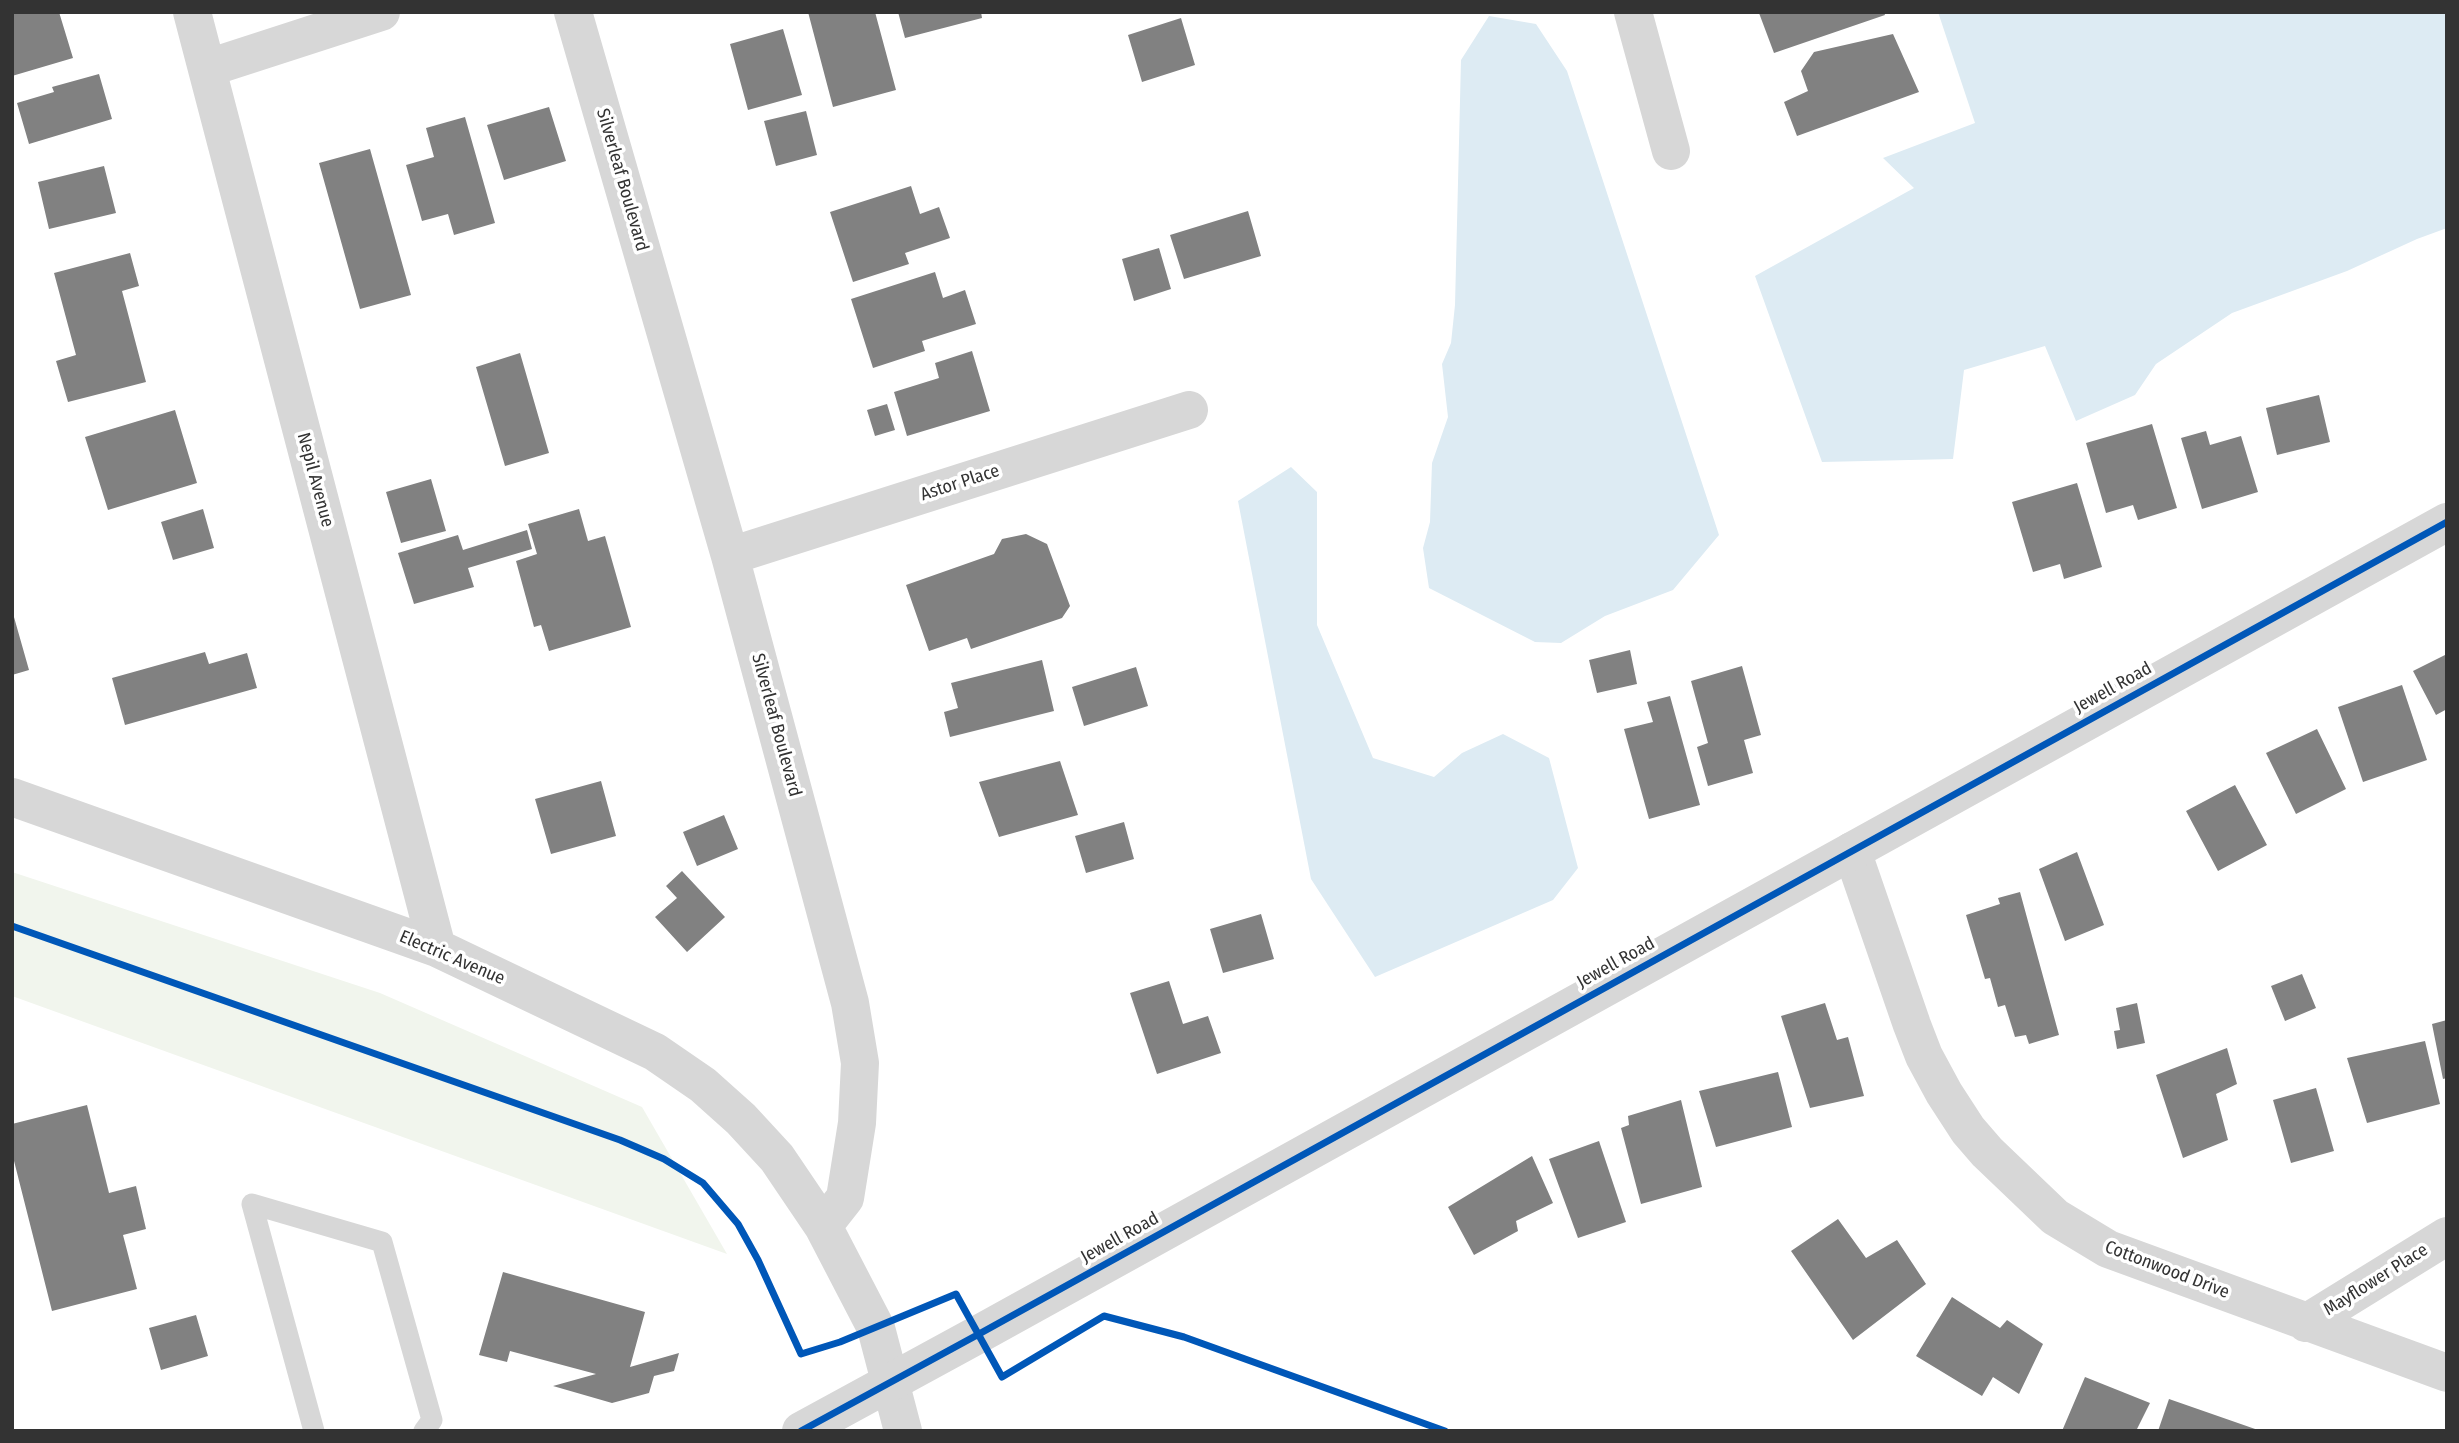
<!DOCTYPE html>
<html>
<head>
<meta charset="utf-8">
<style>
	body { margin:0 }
	#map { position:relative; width:2459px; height:1443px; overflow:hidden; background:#fff; font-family:"Fira Sans Condensed",sans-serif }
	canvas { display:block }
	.frame { position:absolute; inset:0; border:14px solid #333; pointer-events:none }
</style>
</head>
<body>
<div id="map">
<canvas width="2459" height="1443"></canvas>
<div class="frame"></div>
</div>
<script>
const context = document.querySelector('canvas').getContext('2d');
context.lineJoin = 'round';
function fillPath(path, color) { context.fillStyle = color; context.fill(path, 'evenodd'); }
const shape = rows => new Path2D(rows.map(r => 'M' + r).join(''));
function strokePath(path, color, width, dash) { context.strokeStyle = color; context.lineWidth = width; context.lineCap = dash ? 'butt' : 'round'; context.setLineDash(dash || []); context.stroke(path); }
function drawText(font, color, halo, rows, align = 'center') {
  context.font = font + ' "Fira Sans Condensed",sans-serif'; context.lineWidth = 7; context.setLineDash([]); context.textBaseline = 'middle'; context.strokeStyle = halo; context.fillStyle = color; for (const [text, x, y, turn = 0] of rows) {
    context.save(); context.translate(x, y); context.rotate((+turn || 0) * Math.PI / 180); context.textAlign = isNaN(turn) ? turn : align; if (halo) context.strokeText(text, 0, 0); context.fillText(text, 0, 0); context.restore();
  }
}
fillPath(shape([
	[12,872,380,993,642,1107,727,1254,12,996]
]), '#f1f5ed');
fillPath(shape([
	[1938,12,2447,12,2447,228,2417,239,2347,271,2232,313,2156,364,2135,395,2076,421,2045,346,1964,370,1953,459,1822,462,1755,276,1914,188,1883,158,1975,123],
	[1489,16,1536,24,1567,71,1719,535,1673,590,1605,616,1561,643,1535,642,1429,588,1423,548,1430,522,1432,463,1448,417,1442,364,1451,343,1455,305,1461,60],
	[1291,467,1317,492,1317,625,1373,758,1434,777,1462,753,1503,734,1549,758,1578,868,1553,900,1375,977,1311,879,1238,501]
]), '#ddebf3');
fillPath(shape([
	[12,12,59,12,73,58,12,76],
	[808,12,875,12,896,90,833,107],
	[898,12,981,12,982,18,905,38],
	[1762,12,1884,12,1885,15,1774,53,1759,13],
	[1181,18,1195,65,1142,82,1128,35],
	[783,29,802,95,748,110,730,44],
	[1893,34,1919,92,1797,136,1784,102,1808,91,1801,71,1814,52],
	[99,74,112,119,29,144,17,103,54,92,52,87],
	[549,107,566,161,504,180,487,125],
	[806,111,817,155,776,166,764,121],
	[465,117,495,223,454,235,448,214,422,221,406,165,434,157,426,128],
	[370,149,411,295,360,309,319,163],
	[104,166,116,213,49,229,38,182],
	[911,186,920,214,939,207,950,238,905,253,909,264,853,282,830,212],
	[1248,211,1261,256,1184,279,1170,235],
	[1159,248,1171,289,1134,301,1122,259],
	[130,253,139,286,122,291,146,382,68,402,56,361,76,355,54,273],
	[935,272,943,298,965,290,976,324,922,341,925,351,873,368,851,299],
	[972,351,990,411,907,436,894,392,939,378,935,363],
	[520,353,549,453,505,466,476,367],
	[2319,395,2330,442,2277,455,2266,408],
	[887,404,895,430,875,436,867,410],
	[175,410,197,483,108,510,85,437],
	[2152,424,2177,508,2138,520,2133,505,2106,513,2086,443],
	[2206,431,2210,445,2241,436,2258,492,2202,509,2181,438],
	[431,479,446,531,401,543,386,492],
	[2077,483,2102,567,2064,579,2060,564,2033,572,2012,502],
	[203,509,214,548,173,560,161,522],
	[579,509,588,541,605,536,631,627,549,651,541,625,534,627,516,561,537,554,528,524],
	[527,530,532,549,468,568,474,587,414,604,398,553,458,535,463,550],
	[1026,534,1047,544,1070,606,1062,618,971,649,967,638,929,651,906,585,994,554,1002,539],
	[12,610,29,670,12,675],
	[1630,650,1637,684,1597,693,1589,660],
	[205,652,209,664,247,653,257,688,125,725,112,678],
	[2447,654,2447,709,2436,715,2413,671],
	[1042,660,1054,711,950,737,944,712,958,708,951,683],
	[1742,666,1761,735,1744,740,1753,773,1708,786,1697,747,1708,743,1691,681],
	[1136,667,1148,706,1084,726,1072,687],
	[2402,685,2427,760,2363,782,2338,707],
	[1670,696,1700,805,1649,819,1624,729,1653,722,1647,702],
	[2317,729,2346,789,2296,814,2266,753],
	[1060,761,1078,815,999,837,979,782],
	[601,781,616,836,551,854,535,799],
	[2235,785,2267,845,2218,871,2186,811],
	[724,815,738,849,697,866,683,832],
	[1124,822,1134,859,1086,873,1075,836],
	[2077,852,2104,925,2065,941,2039,869],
	[682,871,725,917,687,952,655,917,677,898,666,886],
	[2020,892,2059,1035,2029,1044,2026,1035,2015,1037,2005,1005,1998,1007,1990,978,1985,979,1966,915,2000,904,1998,898],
	[1261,914,1274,959,1223,973,1210,929],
	[2302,974,2316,1008,2285,1021,2271,986],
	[1169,981,1183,1024,1208,1016,1221,1053,1157,1074,1130,993],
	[1825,1003,1837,1040,1848,1037,1864,1096,1810,1108,1781,1016],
	[2137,1003,2145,1043,2117,1049,2114,1031,2120,1030,2116,1008],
	[2447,1020,2447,1078,2443,1079,2432,1024],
	[2425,1041,2440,1104,2367,1123,2347,1058],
	[2227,1048,2237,1084,2216,1094,2228,1140,2183,1158,2156,1075],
	[1778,1072,1792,1127,1716,1147,1699,1091],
	[2316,1088,2334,1151,2291,1163,2273,1100],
	[1681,1100,1702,1187,1641,1204,1621,1128,1629,1125,1628,1116],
	[87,1105,109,1193,136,1186,146,1229,123,1235,137,1289,52,1311,12,1153,12,1124],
	[1599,1141,1626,1222,1578,1238,1549,1159],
	[1532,1156,1553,1203,1516,1221,1518,1231,1474,1255,1448,1207],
	[1838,1219,1866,1258,1897,1240,1926,1284,1853,1340,1791,1251],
	[503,1272,645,1312,630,1367,679,1353,674,1371,654,1376,649,1393,612,1403,553,1386,596,1374,510,1351,507,1362,479,1355],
	[1952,1297,2000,1328,2007,1320,2043,1344,2019,1394,1993,1377,1982,1396,1916,1356],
	[196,1315,208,1356,161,1370,149,1328],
	[2085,1377,2150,1403,2136,1431,2062,1431],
	[2169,1399,2258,1430,2258,1431,2158,1431]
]), '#818181');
strokePath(shape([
	[314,1431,252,1204,382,1242,432,1420,424,1431]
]), '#d7d7d7', 21);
strokePath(shape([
	[192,12,437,948],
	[573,12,730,556,850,1003,860,1063,857,1123,845,1198,823,1226],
	[1633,12,1671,151],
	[208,68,381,12],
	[730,556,1189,410],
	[12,797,437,948,655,1052,703,1085,741,1119,777,1158,823,1226,876,1328,903,1431],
	[1852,851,1912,1025,1924,1056,1944,1093,1968,1130,1987,1152,2055,1217,2108,1249,2447,1373],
	[2306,1323,2447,1236]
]), '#d7d7d7', 38);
strokePath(shape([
	[801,1431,979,1334,2447,522]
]), '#d7d7d7', 38);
strokePath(shape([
	[12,926,620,1140,664,1159,703,1183,738,1224,758,1260,801,1354,840,1342,956,1294,1002,1377,1104,1316,1184,1337,1445,1431],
	[801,1431,979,1334,2447,522]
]), '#0057b8', 7);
drawText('18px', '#333', '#fff', [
	["Silverleaf Boulevard",622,180,74],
	["Nepil Avenue",315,480,75],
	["Astor Place",960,483,-18],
	["Jewell Road",2113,688,-29],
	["Silverleaf Boulevard",776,725,75],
	["Electric Avenue",452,958,23],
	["Jewell Road",1616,963,-29],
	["Jewell Road",1120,1238,-29],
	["Cottonwood Drive",2167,1270,21],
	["Mayflower Place",2376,1280,-32]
]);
</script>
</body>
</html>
